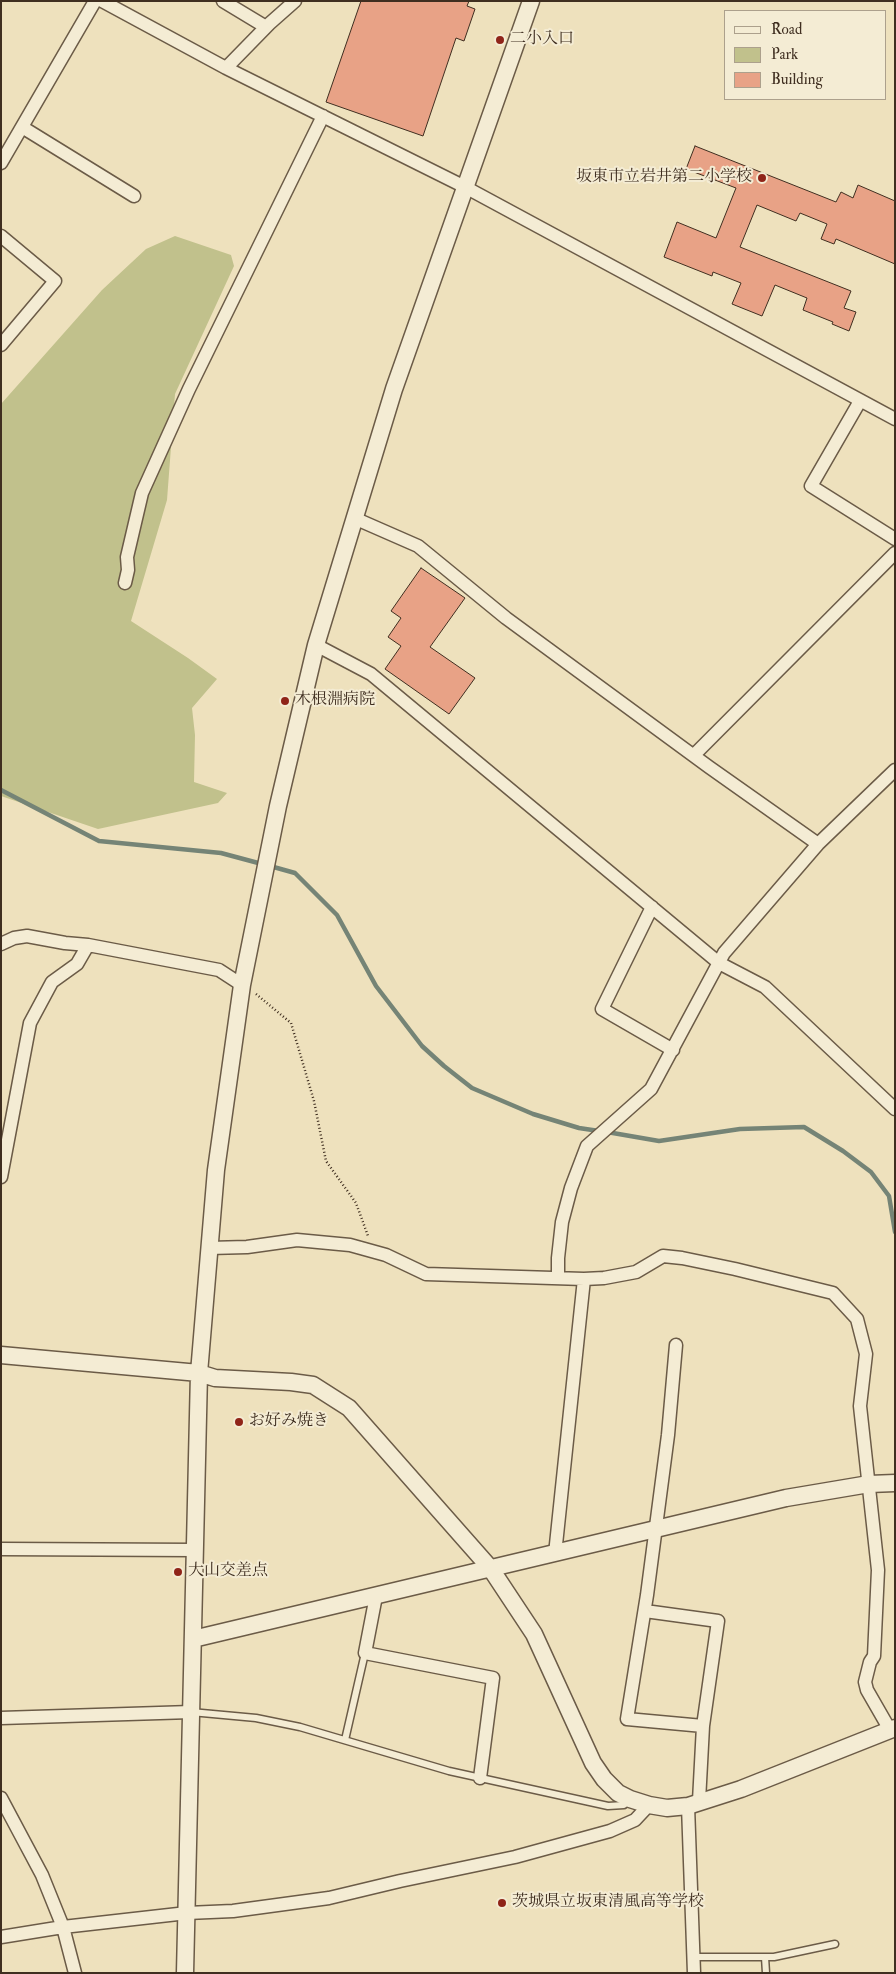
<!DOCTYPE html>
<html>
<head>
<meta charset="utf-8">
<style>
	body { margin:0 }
	#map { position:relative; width:896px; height:1974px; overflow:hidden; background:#eee1bd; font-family:"IM FELL Double Pica",serif }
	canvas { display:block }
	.frame { position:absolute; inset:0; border:2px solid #3f2e20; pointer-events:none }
	.legend { position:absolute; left:724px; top:10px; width:162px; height:90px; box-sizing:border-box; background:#f4ecd4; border:1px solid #aca08c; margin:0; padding:6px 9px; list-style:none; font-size:15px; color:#3f2e20 }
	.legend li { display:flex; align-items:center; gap:10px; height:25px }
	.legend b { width:25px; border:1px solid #aca08c }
</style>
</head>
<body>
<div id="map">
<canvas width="896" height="1974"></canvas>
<div class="frame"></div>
<ul class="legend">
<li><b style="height:6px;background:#f4ecd4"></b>Road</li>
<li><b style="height:14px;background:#c1c18c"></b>Park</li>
<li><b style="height:14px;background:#e8a286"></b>Building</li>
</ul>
</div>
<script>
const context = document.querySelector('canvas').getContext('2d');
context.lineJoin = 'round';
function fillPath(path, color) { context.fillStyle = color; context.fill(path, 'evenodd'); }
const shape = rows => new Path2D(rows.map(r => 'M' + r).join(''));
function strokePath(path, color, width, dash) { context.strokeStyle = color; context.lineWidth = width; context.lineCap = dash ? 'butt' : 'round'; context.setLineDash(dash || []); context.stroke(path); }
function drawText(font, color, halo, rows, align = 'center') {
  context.font = font + ' "IM FELL Double Pica","Noto Serif JP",serif'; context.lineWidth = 4; context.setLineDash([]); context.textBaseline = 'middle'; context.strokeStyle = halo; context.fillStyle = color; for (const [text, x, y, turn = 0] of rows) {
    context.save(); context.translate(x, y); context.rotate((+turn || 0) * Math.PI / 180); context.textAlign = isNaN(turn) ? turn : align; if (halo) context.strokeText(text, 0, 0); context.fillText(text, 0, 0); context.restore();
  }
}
fillPath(shape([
	[175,236,231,255,234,266,175,394,167,500,131,621,188,658,217,679,192,708,195,735,194,782,227,793,218,803,98,829,1,796,1,404,102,290,146,249]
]), '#c1c18c');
strokePath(shape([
	[1,790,99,841,221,853,262,864],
	[270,866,295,873,337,915,376,986,422,1046,444,1066,472,1088,533,1114,579,1128,599,1131],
	[607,1132,659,1141,740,1129,804,1127,843,1151,871,1172,889,1196,895,1232]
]), '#758476', 4.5);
const building = shape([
	[361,1,469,1,467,6,475,9,464,41,456,38,423,136,326,102,361,1],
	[695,146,836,202,841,192,853,198,858,185,895,201,895,264,836,239,834,244,821,239,827,224,800,213,796,221,757,205,740,247,851,291,844,308,856,312,849,331,832,324,833,322,803,310,807,298,775,285,762,316,732,304,741,283,713,272,712,276,664,257,677,222,716,238,736,188,686,169,695,146],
	[421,568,465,598,430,647,475,678,449,714,385,669,401,646,388,637,401,618,391,611,421,568]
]);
fillPath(building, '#e8a286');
strokePath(building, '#3f2e20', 1);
const service = shape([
	[191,1712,256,1718,300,1727,449,1771,608,1806,624,1805,629,1800],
	[345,1740,365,1653],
	[693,1957,774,1957,835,1944],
	[765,1957,766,1973]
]);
const minor = shape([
	[102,1,226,68,465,187,895,419],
	[223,1,266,27],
	[226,68,269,24,295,1],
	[22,127,134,196],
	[1,163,95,1],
	[1,236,55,281,1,345],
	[860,401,811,486,895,539],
	[354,518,418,546,506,618,709,767,818,844],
	[125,583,128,570,127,557,142,493,189,389,323,116],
	[316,645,371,674,719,963,765,987,895,1109],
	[694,755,895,553],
	[652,907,602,1009,673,1050],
	[1,944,14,938,27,936,65,943,88,945,77,964,52,982,30,1023,1,1177],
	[88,945,219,970,242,985],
	[209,1248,247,1247,297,1240,350,1245,386,1255,426,1274,584,1279,604,1278,636,1272,663,1256,682,1258,735,1269,833,1293,857,1319,866,1354,860,1406,878,1570,874,1656,870,1662,865,1682,867,1690,890,1730],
	[558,1278,558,1258,562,1222,571,1188,587,1146,651,1089,724,953,818,844,895,770],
	[676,1345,668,1435,647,1595,627,1719,703,1726,699,1801],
	[1,1549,195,1550],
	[555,1554,584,1279],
	[376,1596,365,1653,493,1678,480,1778],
	[645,1611,718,1621,703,1726],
	[1,1718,191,1712],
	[1,1798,42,1875,63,1927,75,1973],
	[688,1806,694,1973],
	[1,1937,63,1927,187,1913,233,1911,329,1898,400,1881,515,1857,610,1831,635,1820,649,1805]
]);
const tertiary = shape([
	[1,1355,199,1373,215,1378,291,1382,313,1385,349,1408,491,1569,534,1634,593,1763,604,1779,618,1793,630,1799,649,1805,667,1808,688,1806,741,1789,895,1728],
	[193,1639,786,1498,869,1484,895,1483],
	[185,1973,199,1373,216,1170,242,985,278,806,316,645,394,389,531,1]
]);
strokePath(service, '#6b5b47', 9);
strokePath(minor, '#6b5b47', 15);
strokePath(tertiary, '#6b5b47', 19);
strokePath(shape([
	[256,994,291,1023,314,1101,326,1161,356,1203,368,1236]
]), '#3f2e20', 2.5, [1, 2.5]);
strokePath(service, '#f4ecd4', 6);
strokePath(minor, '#f4ecd4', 12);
strokePath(tertiary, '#f4ecd4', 16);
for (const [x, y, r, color] of [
	[500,40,5,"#8f2418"],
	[762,178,5,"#8f2418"],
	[285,701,5,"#8f2418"],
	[239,1422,5,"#8f2418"],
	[178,1572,5,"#8f2418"],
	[502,1903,5,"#8f2418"]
]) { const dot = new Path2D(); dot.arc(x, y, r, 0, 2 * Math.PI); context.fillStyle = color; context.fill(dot); strokePath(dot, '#f4ecd4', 2); }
drawText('16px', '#3f2e20', '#f4ecd4', [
	["二小入口",510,40],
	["坂東市立岩井第二小学校",752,178,"right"],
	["木根淵病院",295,701],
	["お好み焼き",249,1422],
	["大山交差点",188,1572],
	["茨城県立坂東清風高等学校",512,1903]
], 'left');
</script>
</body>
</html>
